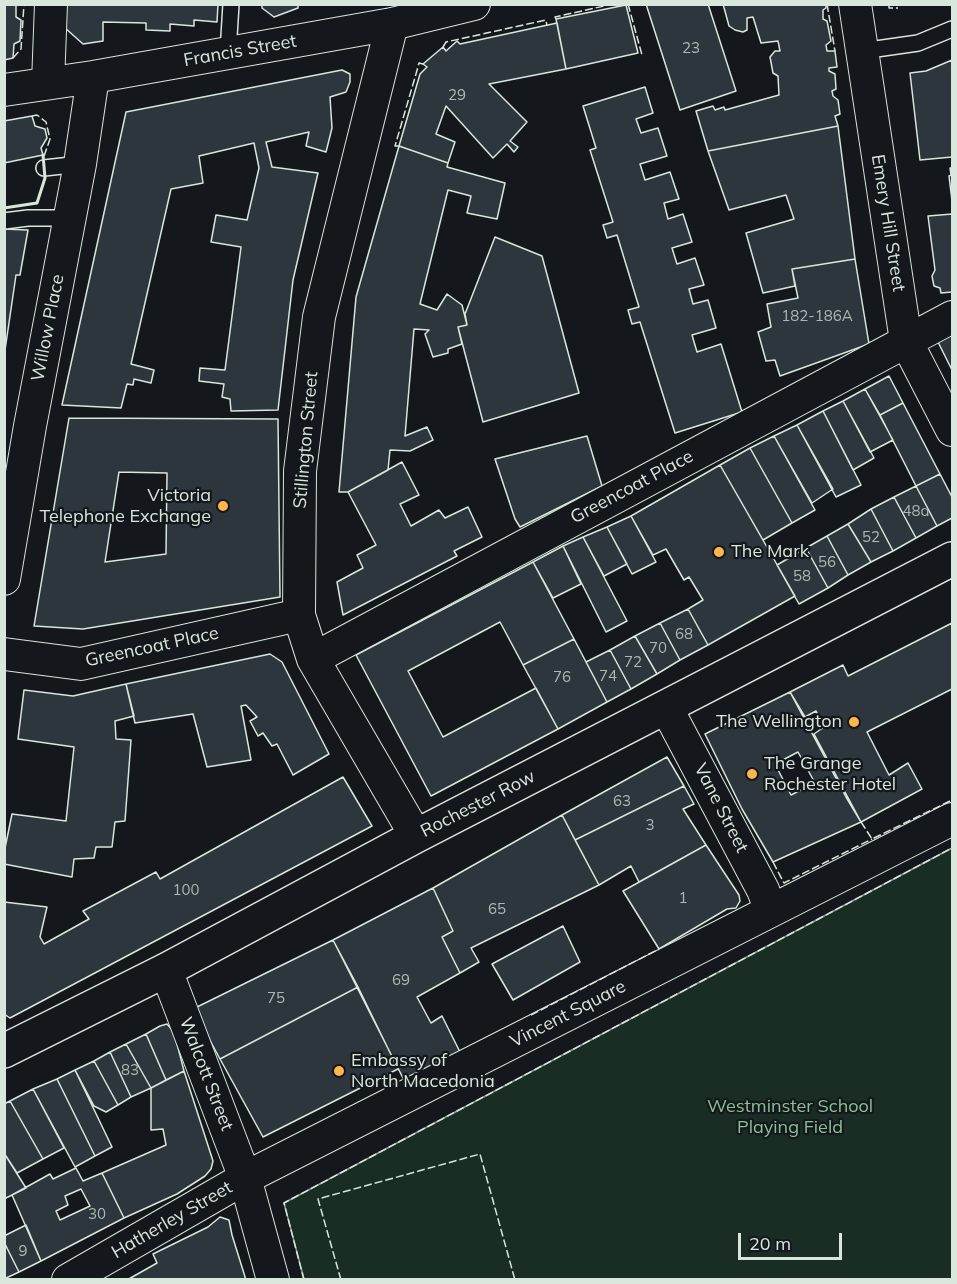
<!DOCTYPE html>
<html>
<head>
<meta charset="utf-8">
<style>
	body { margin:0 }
	#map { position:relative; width:957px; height:1284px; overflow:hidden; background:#14181c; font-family:Mulish,sans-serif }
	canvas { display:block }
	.frame { position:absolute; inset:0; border:6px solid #d8e6dc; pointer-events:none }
	.scale { position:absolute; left:738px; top:1233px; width:104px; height:27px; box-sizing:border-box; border:3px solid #d8e6dc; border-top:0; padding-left:8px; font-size:18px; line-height:21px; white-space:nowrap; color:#d8e6dc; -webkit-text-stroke:4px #14181c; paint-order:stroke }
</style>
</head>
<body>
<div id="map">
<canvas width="957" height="1284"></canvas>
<div class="frame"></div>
<div class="scale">20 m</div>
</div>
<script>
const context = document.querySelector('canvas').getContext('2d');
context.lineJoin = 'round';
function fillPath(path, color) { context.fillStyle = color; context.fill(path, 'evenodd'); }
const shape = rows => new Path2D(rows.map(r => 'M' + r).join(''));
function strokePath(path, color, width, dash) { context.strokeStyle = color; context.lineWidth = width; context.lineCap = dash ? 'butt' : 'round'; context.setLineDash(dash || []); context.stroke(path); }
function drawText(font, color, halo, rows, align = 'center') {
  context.font = font + ' Mulish,sans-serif'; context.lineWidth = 4.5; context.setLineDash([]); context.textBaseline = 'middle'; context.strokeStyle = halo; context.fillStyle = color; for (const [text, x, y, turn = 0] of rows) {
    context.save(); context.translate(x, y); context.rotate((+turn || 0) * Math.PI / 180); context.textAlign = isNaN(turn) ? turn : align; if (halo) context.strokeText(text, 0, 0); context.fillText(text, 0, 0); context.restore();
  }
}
const green = shape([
	[952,848,952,1279,304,1279,284,1203,952,848]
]);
fillPath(green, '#1a2d24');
strokePath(green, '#939e99', 1.5);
const building = shape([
	[4,4,16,4,16,17,21,20,20,41,14,44,13,58,4,60,4,4],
	[66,4,218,4,217,22,194,20,194,26,170,24,170,31,146,30,146,23,103,22,103,41,83,44,64,27,66,4],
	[262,4,298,4,298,8,274,17,262,8,262,4],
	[646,4,708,4,736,91,680,110,646,4],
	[723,4,826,4,826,8,823,10,823,19,827,21,831,41,826,45,827,51,835,51,837,67,829,68,829,71,835,74,836,89,832,91,833,96,838,100,840,114,835,116,838,126,708,151,696,111,713,106,715,110,724,107,725,110,779,95,778,76,773,73,770,57,775,51,780,51,778,41,761,43,753,17,747,18,747,30,743,32,735,30,729,26,723,4],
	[626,5,638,53,566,69,556,19,626,5],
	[557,23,566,69,489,84,527,122,510,141,518,147,514,152,507,144,493,158,446,106,436,134,455,142,448,163,399,146,420,74,427,67,423,64,443,47,446,51,457,41,460,44,557,23],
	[952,60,952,157,920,160,910,73,926,71,952,60],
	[342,70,350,74,350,82,346,92,330,97,332,128,326,152,306,146,309,132,266,142,272,167,318,173,293,280,278,410,231,411,230,399,222,397,224,384,199,381,200,368,225,370,241,247,211,242,216,215,247,220,259,168,254,143,199,156,203,183,171,189,131,364,154,370,151,383,134,379,133,385,127,384,121,408,62,405,126,112,342,70],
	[645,87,653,113,636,119,641,133,658,128,667,156,640,164,645,180,670,172,679,199,664,203,668,219,683,214,692,242,672,248,677,264,695,258,704,285,689,289,693,304,708,300,716,328,692,335,697,352,721,344,742,412,675,433,640,322,632,324,628,310,639,307,617,235,607,238,603,225,613,222,590,150,596,148,583,106,645,87],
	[32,116,35,126,45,129,47,138,41,148,43,155,4,163,4,121,32,116],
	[838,126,855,259,792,269,795,286,763,293,746,233,794,219,786,195,729,210,708,151,838,126],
	[399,146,448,163,447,167,505,183,497,219,467,213,471,196,448,190,420,304,437,310,447,294,462,305,467,325,458,327,462,344,448,349,448,353,433,357,425,334,429,330,414,329,405,436,427,427,433,440,410,451,390,450,388,470,348,492,339,492,356,297,399,146],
	[950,168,952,168,952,201,949,176,951,175,950,168],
	[952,214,952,292,941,293,940,288,934,286,932,276,935,270,928,216,952,214],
	[4,229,28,230,20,275,16,275,4,357,4,229],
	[495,237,542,256,579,393,483,422,458,327,467,325,465,314,495,237],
	[855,259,869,344,780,376,775,360,766,361,758,332,771,327,767,304,798,298,792,269,855,259],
	[952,334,952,370,938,342,952,334],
	[889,376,903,403,880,415,865,389,889,376],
	[865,389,893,440,870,452,843,401,865,389],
	[843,401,874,458,853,470,823,411,843,401],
	[903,403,940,474,916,486,880,415,903,403],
	[823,411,861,485,836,497,797,425,823,411],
	[69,418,278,419,280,597,83,629,34,626,69,418],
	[119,472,167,473,166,554,105,562,119,472],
	[797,425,833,489,812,503,774,436,797,425],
	[587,436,602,486,520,527,515,519,495,459,587,436],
	[774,436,815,510,792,523,750,448,774,436],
	[750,448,792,523,763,540,720,465,750,448],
	[402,462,419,495,400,504,411,526,439,510,445,518,468,507,482,537,454,551,457,556,343,615,337,582,363,568,357,555,376,545,348,492,402,462],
	[720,465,795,596,708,645,688,609,703,600,689,577,684,580,666,549,653,555,631,516,720,465],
	[940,474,952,497,952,518,937,526,916,486,940,474],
	[916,486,937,526,916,538,894,497,916,486],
	[894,497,916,538,893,551,871,509,894,497],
	[871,509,893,551,871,562,848,524,871,509],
	[631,516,656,562,632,574,607,527,631,516],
	[848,524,871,562,848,575,827,536,848,524],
	[607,527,627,564,604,576,583,537,607,527],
	[827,536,848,575,828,588,806,548,827,536],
	[583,537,627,621,606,632,563,546,583,537],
	[563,546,581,584,553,598,533,562,563,546],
	[806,548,828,588,799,604,777,565,806,548],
	[533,562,574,639,523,665,500,622,408,671,443,737,536,688,558,729,431,796,356,655,533,562],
	[688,609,708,645,680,660,660,623,688,609],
	[660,623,680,660,657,674,635,636,660,623],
	[952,623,952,689,867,732,889,775,908,763,922,789,861,822,814,734,824,727,816,711,805,717,790,692,843,665,848,676,952,623],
	[635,636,657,674,631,689,610,650,635,636],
	[574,639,607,702,558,729,523,665,574,639],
	[610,650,631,689,607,702,586,662,610,650],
	[270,654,282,662,329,754,293,775,277,744,272,746,263,733,258,736,250,721,257,717,246,705,241,706,251,760,207,767,193,714,135,723,126,684,270,654],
	[126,684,134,716,115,721,116,739,131,740,125,821,115,822,112,847,96,847,94,858,74,859,72,877,4,864,4,853,12,814,66,821,74,747,18,739,24,690,73,696,126,684],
	[790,692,846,797,861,822,773,862,742,809,705,734,790,692],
	[798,752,815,783,791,795,775,764,798,752],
	[667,757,684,786,575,840,562,815,667,757],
	[343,777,372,826,10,1018,4,1014,4,902,47,907,40,937,44,944,89,919,83,911,156,872,160,879,343,777],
	[684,786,694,804,683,809,706,845,639,882,631,866,599,885,575,840,684,786],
	[562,815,599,885,471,948,479,962,460,973,442,937,453,931,433,888,562,815],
	[706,845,739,895,740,901,736,908,727,909,659,949,623,891,706,845],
	[433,888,453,931,442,937,460,973,417,997,431,1023,442,1016,460,1052,405,1082,333,940,433,888],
	[563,926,580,962,513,1000,492,964,563,926],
	[333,940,358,987,220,1059,193,1009,333,940],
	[358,987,398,1069,263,1137,220,1059,358,987],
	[167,1024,174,1032,184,1071,166,1080,146,1034,160,1026,167,1024],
	[146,1034,166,1080,151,1088,126,1044,146,1034],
	[126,1044,151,1088,131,1097,110,1052,126,1044],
	[110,1052,131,1097,118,1105,94,1061,110,1052],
	[94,1061,118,1105,106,1112,94,1106,75,1070,94,1061],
	[75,1070,112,1147,95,1156,57,1079,75,1070],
	[184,1071,213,1161,211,1169,205,1176,177,1194,124,1218,102,1173,166,1145,163,1129,151,1130,151,1088,184,1071],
	[57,1079,95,1156,75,1167,33,1089,57,1079],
	[33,1089,64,1148,43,1159,10,1101,33,1089],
	[10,1101,43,1159,17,1173,4,1153,4,1104,10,1101],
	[4,1153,26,1188,4,1199,4,1153],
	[76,1168,83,1181,102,1173,124,1218,41,1261,12,1195,50,1174,53,1179,76,1168],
	[81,1189,90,1206,60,1220,56,1211,68,1205,65,1196,81,1189],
	[220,1217,229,1220,232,1235,246,1280,127,1280,157,1263,153,1254,208,1227,220,1217],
	[26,1225,41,1261,19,1272,4,1242,4,1236,26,1225],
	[4,1242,19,1272,4,1279,4,1242]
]);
fillPath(building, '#2c363c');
strokePath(building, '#d8e6dc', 1.5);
const service = shape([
	[862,51,918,43,952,29],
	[228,53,231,4],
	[44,168,80,164],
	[4,221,28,218,69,218]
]);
const minor = shape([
	[855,4,906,341,952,430],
	[392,24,319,317,300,471,299,615,313,659,416,836],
	[48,83,51,4],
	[4,90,93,77,392,24,474,4],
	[4,579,30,426,80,164,93,77],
	[4,654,81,664,299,615],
	[313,659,952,317],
	[666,707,763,890,771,911],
	[166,970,245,1178,273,1280],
	[68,1280,245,1178,952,819]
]);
const secondary = shape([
	[4,1051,166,970,416,836,952,559]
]);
strokePath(service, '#d8e6dc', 18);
strokePath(minor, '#d8e6dc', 34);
strokePath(secondary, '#d8e6dc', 36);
strokePath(service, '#14181c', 15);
strokePath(minor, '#14181c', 32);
strokePath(secondary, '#14181c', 33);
strokePath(shape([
	[628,4,642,55],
	[827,4,835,51],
	[889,4,889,8,898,8],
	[556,19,555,17,613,4],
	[443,47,446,42,546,20,547,26],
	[13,58,21,49,24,4],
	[32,116,37,115,46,122,50,139,43,159],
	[399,146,395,146,416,74,419,63,423,64],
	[861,822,872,839,952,800],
	[773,862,784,883,872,839],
	[531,1015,659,949],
	[304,1280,284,1203,952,848],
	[341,1280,318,1199,480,1154,515,1280]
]), '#d8e6dc', 1.5, [8, 3]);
strokePath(shape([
	[4,208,37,203,45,178,43,155]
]), '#d8e6dc', 3);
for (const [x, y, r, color] of [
	[223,506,6,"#ffb74d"],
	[719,552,6,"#ffb74d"],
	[854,722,6,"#ffb74d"],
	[752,774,6,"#ffb74d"],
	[339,1071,6,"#ffb74d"]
]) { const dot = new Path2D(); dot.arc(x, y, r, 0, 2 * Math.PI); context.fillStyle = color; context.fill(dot); strokePath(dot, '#14181c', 2); }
drawText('15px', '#adbab4', null, [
	["23",691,48],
	["29",457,95],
	["182-186A",817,316],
	["48a",916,511],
	["52",871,537],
	["56",827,562],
	["58",802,576],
	["68",684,634],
	["70",658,648],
	["72",633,662],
	["74",608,676],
	["76",562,677],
	["63",622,801],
	["3",650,825],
	["100",186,890],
	["1",683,898],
	["65",497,909],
	["69",401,980],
	["75",276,998],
	["83",130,1070],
	["30",97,1214],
	["9",23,1251]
]);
drawText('18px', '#d8e6dc', '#14181c', [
	["Francis Street",240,51,-10],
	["Emery Hill Street",888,223,81],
	["Willow Place",48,328,-79],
	["Stillington Street",306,440,-85],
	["Greencoat Place",632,487,-28],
	["Greencoat Place",152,647,-12],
	["Rochester Row",478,804,-27],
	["Vane Street",721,808,63],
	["Vincent Square",568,1014,-27],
	["Walcott Street",206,1074,69],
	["Hatherley Street",172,1220,-30]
]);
drawText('18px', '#d8e6dc', '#14181c', [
	["Victoria",211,496,"right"],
	["Telephone Exchange",211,517,"right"],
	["The Mark",731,552],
	["The Wellington",842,722,"right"],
	["The Grange",764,764],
	["Rochester Hotel",764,785],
	["Embassy of",351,1061],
	["North Macedonia",351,1082]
], 'left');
drawText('18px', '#8ac095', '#14181c', [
	["Westminster School",790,1107],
	["Playing Field",790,1128]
]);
</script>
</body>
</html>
